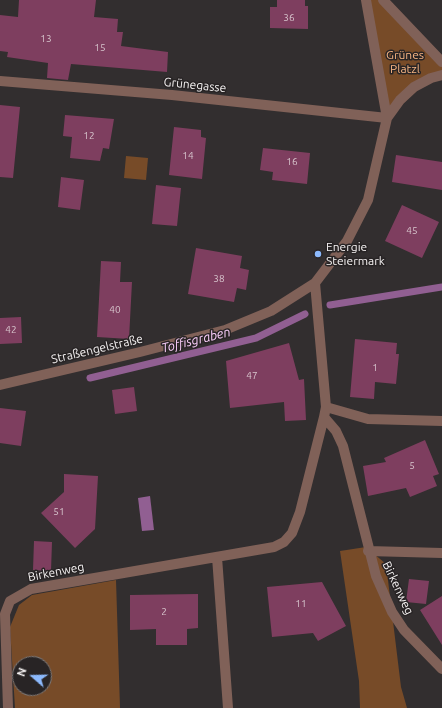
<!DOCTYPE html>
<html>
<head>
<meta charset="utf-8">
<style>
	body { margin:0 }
	#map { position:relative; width:442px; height:708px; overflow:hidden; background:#322e2f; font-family:Ubuntu,sans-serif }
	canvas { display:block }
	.north { position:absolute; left:12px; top:656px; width:40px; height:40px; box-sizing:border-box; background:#282425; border:1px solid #7a7777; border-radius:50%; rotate:290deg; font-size:11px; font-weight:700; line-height:16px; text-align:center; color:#f6f3f3 }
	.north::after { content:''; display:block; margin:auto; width:14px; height:18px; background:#8cb9fc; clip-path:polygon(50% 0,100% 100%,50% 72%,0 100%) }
</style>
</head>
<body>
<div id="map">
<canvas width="442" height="708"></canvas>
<div class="north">N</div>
</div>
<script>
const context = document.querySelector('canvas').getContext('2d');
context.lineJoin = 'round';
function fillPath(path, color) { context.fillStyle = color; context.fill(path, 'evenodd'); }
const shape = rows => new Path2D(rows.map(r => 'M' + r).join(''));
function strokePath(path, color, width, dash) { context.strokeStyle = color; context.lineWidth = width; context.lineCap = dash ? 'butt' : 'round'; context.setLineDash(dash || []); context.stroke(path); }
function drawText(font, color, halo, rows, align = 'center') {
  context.font = font + ' Ubuntu,sans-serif'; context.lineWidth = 3; context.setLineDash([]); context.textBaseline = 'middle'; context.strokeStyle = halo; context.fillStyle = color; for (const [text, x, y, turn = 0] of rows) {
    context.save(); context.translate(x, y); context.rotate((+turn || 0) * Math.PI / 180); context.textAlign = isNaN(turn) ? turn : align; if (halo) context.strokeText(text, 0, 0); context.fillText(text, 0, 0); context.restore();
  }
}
fillPath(shape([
	[366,0,385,0,442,62,442,75,431,78,387,118],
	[126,156,148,158,146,180,124,178],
	[366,547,386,564,401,687,407,708,360,708,359,681,340,551],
	[116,580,120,708,15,708,10,627,19,605,32,595],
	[20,664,44,664,44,688,20,688]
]), '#774b28');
fillPath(shape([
	[150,496,154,530,142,531,138,498]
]), '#915f92');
strokePath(shape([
	[330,305,442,287],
	[90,378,256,338,305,314]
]), '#915f92', 7);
fillPath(shape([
	[19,0,96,0,94,17,118,19,117,32,123,32,121,46,168,52,167,72,71,64,68,80,47,78,48,63,7,57,8,52,0,51,0,15,18,17],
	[277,0,305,0,305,6,308,6,308,29,270,28,270,7,277,7],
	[0,105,20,107,13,178,0,177],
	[65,115,114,119,109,149,103,148,100,161,70,158,72,137,63,136],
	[174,127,201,130,201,137,206,138,202,179,169,175],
	[263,148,310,153,307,184,272,180,273,172,260,170],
	[396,155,442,162,442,190,392,182],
	[61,177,84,180,80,210,58,207],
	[156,185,181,188,177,226,152,224],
	[402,205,439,222,422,258,385,241],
	[196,248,242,256,240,268,249,270,246,290,237,288,234,302,188,294],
	[101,261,121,262,120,282,132,282,129,339,97,337],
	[21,317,22,343,0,344,0,318],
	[355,339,397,343,396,354,399,354,396,384,375,382,374,399,350,397],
	[289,343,299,380,304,379,306,420,285,421,284,402,230,408,226,361],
	[134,387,137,411,115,414,112,390],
	[0,408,26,411,21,446,0,443],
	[425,440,439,474,433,476,437,486,410,497,406,488,368,496,363,466,386,462,384,458],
	[64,474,98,476,95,529,75,548,41,513,64,492],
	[34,541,52,542,51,571,33,570],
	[409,579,429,581,426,604,406,602],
	[322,582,346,626,318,641,313,633,272,637,267,587],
	[198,594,198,628,187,629,187,645,156,645,156,629,130,630,130,595],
	[442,596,442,645,420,610]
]), '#7e3e5f');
strokePath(shape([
	[383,0,442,62],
	[0,81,172,95,387,118,400,100,414,87,431,78,442,75],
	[315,283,326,407,324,417,336,431,343,446,376,576,392,612,404,630,442,669],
	[0,385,140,352,225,330,271,311,315,283,347,241,368,200,387,118,366,0],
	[326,407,368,419,442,421],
	[368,551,442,553],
	[217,557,228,708],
	[8,708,5,614,10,601,31,589,274,547,284,542,292,533,300,512,324,417]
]), '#806158', 10);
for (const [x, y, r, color] of [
	[318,254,4,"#8cb9fc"]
]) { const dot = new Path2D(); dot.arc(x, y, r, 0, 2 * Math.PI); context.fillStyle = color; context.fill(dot); strokePath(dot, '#282425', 1.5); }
drawText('10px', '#d8c6ce', null, [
	["36",289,18],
	["13",46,39],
	["15",100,48],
	["12",89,136],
	["14",188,156],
	["16",292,162],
	["45",412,231],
	["38",219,279],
	["40",115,310],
	["42",11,330],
	["1",375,368],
	["47",252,376],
	["5",412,466],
	["51",59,512],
	["11",301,604],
	["2",164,612]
]);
drawText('12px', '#f6b482', '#282425', [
	["Grünes",405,55],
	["Platzl",405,69]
]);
drawText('12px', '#f6f3f3', '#282425', [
	["Grünegasse",195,85,6],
	["Straßengelstraße",97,349,-13],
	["Birkenweg",56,572,-11],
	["Birkenweg",398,588,65]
]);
drawText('12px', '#f6f3f3', '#282425', [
	["Energie",326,247],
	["Steiermark",326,261]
], 'left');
drawText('italic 13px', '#fbcffb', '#282425', [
	["Toffisgraben",196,340,-14]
]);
</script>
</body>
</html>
